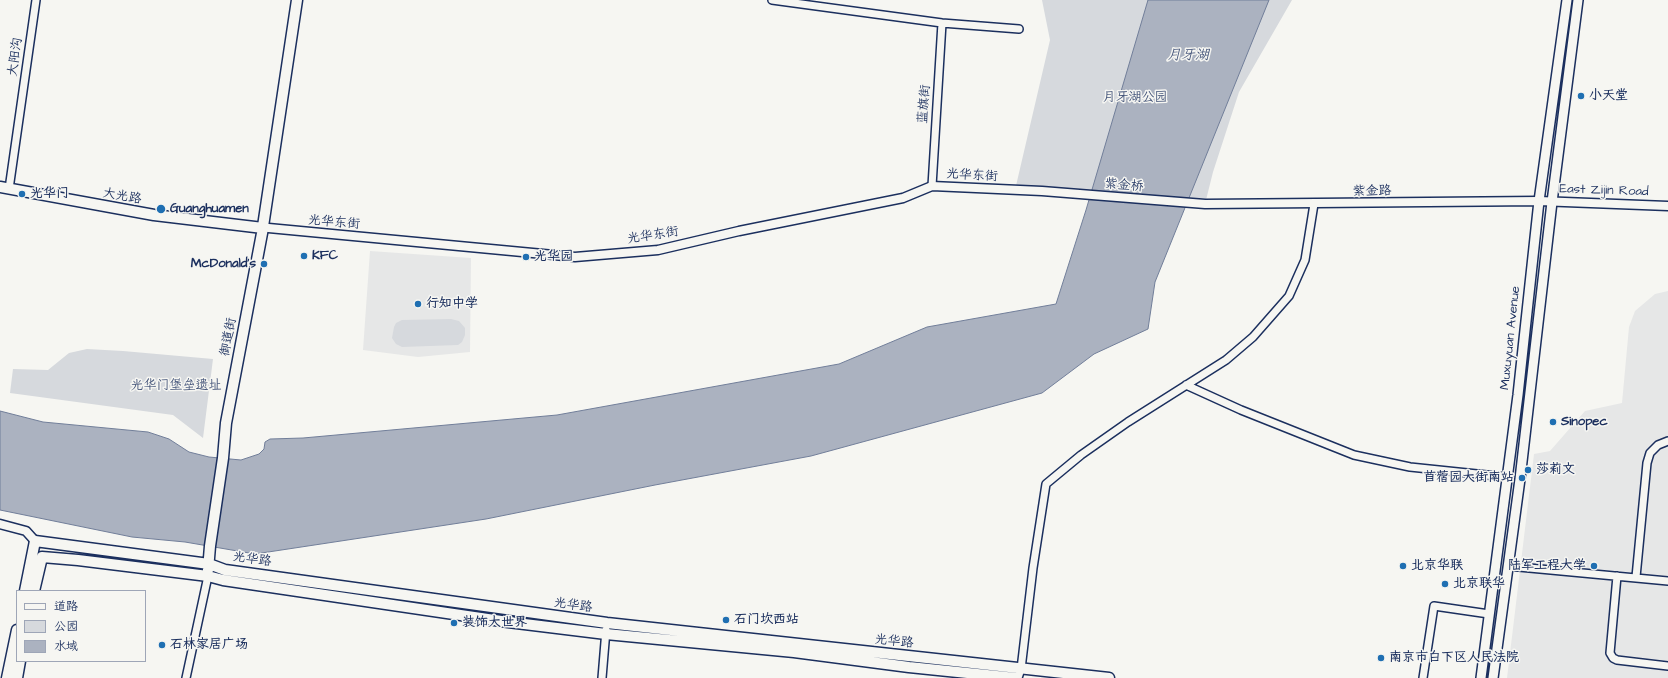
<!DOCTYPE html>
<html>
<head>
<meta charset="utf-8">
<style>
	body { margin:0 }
	#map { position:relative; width:1668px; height:678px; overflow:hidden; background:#f6f6f2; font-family:"Architects Daughter","LXGW WenKai TC",sans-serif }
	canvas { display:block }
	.legend { position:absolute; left:16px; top:590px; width:130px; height:72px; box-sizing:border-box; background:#f6f6f2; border:1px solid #9ea6b7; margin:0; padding:5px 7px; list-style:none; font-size:12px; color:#1b2f5e }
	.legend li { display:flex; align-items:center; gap:8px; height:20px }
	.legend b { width:20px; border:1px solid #9ea6b7 }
</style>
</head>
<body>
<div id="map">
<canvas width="1668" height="678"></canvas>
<ul class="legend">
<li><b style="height:5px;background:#f6f6f2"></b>道路</li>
<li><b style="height:11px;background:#d6d9dd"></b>公园</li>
<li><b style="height:11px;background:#abb2c0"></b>水域</li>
</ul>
</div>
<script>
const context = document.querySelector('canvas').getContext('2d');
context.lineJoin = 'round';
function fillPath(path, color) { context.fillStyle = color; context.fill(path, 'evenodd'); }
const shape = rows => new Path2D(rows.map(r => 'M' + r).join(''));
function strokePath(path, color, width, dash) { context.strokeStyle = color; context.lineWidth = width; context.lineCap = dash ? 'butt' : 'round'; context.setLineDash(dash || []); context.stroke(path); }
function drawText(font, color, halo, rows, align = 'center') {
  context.font = font + ' "Architects Daughter","LXGW WenKai TC",sans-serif'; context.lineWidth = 3; context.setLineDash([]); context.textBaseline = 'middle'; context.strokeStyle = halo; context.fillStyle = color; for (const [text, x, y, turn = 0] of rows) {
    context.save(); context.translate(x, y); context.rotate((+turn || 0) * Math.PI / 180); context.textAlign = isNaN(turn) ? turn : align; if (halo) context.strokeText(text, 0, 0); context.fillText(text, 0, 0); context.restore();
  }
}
fillPath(shape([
	[370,251,471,258,470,352,418,357,363,350],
	[1668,291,1668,678,1507,678,1534,454,1550,451,1585,411,1622,403,1629,327,1635,311,1655,294]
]), '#e6e7e7');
fillPath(shape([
	[1042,0,1292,0,1239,92,1213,172,1205,204,1015,190,1050,40],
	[451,319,459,321,465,328,465,335,462,342,458,345,402,347,396,344,392,338,394,327,396,323,402,320],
	[87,349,123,351,213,359,203,438,173,415,10,393,13,369,48,370,69,353]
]), '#d6d9dd');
const water = shape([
	[1148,0,1269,0,1155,282,1148,329,1094,354,1042,393,811,456,655,485,486,519,255,554,185,542,132,537,0,510,0,411,43,422,148,432,169,439,189,452,209,457,241,460,259,454,264,449,265,442,270,439,303,438,557,415,839,364,927,327,1056,304,1086,210,1148,0]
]);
fillPath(water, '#abb2c0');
strokePath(water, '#717e99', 1);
const minor = shape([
	[772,0,942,23,1019,29],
	[932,186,942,23],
	[9,189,36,0],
	[1186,385,1241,410,1354,455,1410,467,1506,477],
	[1508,566,1668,581],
	[1617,576,1610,653,1613,658,1617,660,1668,666],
	[1636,577,1647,463,1650,453,1658,445,1668,441],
	[186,678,208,576],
	[602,678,606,630],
	[1018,678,1021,669,1033,568,1046,484,1081,455,1128,422,1226,360,1253,337,1289,296,1305,260,1314,204],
	[1423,678,1434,606,1489,614]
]);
const tertiary = shape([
	[258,227,575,257,658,250,739,231,903,198,932,186,1042,191,1205,204,1539,201,1668,206],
	[0,524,26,531,35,541]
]);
const secondary = shape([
	[1481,678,1518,395,1539,201,1567,0],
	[1493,678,1520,479,1552,202,1578,0]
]);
const primary = shape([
	[0,187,154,215,263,228,226,423,223,458,210,546,208,570],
	[262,233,297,0],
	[25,591,35,541,209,564,225,570,607,623,1109,678],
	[34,591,42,557,78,560,208,576,223,580,508,622,606,634,794,652,909,667,1016,678],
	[7,678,17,630],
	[17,678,20,661]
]);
strokePath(minor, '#1b2f5e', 10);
strokePath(tertiary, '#1b2f5e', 11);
strokePath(secondary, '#1b2f5e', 12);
strokePath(primary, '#1b2f5e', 13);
strokePath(minor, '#f6f6f2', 7);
strokePath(tertiary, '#f6f6f2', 8);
strokePath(secondary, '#f6f6f2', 9);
strokePath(primary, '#f6f6f2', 10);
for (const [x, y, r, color] of [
	[1581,96,4,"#1f6fb2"],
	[22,194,4,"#1f6fb2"],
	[161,209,5,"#1f6fb2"],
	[304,256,4,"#1f6fb2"],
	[526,257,4,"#1f6fb2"],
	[264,264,4,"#1f6fb2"],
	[418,304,4,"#1f6fb2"],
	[1553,422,4,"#1f6fb2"],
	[1528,470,4,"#1f6fb2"],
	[1522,478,4,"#1f6fb2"],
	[1403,566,4,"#1f6fb2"],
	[1594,566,4,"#1f6fb2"],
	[1445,584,4,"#1f6fb2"],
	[726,620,4,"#1f6fb2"],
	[454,623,4,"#1f6fb2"],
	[162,645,4,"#1f6fb2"],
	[1381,658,4,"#1f6fb2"]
]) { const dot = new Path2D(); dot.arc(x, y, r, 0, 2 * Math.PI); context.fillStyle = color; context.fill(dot); strokePath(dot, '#f6f6f2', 1.5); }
drawText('13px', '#1b2f5e', '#f6f6f2', [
	["大阳沟",16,57,-82],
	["蓝旗街",925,104,-86],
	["光华东街",972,176,3],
	["紫金桥",1124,186,5],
	["East Zijin Road",1604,191,2],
	["紫金路",1372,192,-1],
	["大光路",122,197,10],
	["光华东街",334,223,5],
	["光华东街",653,236,-9],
	["御道街",229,337,-79],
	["Muxuyuan Avenue",1511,338,-84],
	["光华路",252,560,8],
	["光华路",573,606,8],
	["光华路",894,642,6]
]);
drawText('bold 13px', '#1b2f5e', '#f6f6f2', [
	["小天堂",1589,96],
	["光华门",30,194],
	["Guanghuamen",170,209],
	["KFC",312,256],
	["光华园",534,257],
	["McDonald's",256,264,"right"],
	["行知中学",426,304],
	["Sinopec",1561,422],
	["莎莉文",1536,470],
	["苜蓿园大街南站",1514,478,"right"],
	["北京华联",1411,566],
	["陆军工程大学",1586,566,"right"],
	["北京联华",1453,584],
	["石门坎西站",734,620],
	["装饰大世界",462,623],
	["石林家居广场",170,645],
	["南京市白下区人民法院",1389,658]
], 'left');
drawText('13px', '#405177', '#f6f6f2', [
	["月牙湖公园",1135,98],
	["光华门堡垒遗址",176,386]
]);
drawText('italic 14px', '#46567b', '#f6f6f2', [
	["月牙湖",1188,56]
]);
</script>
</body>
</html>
